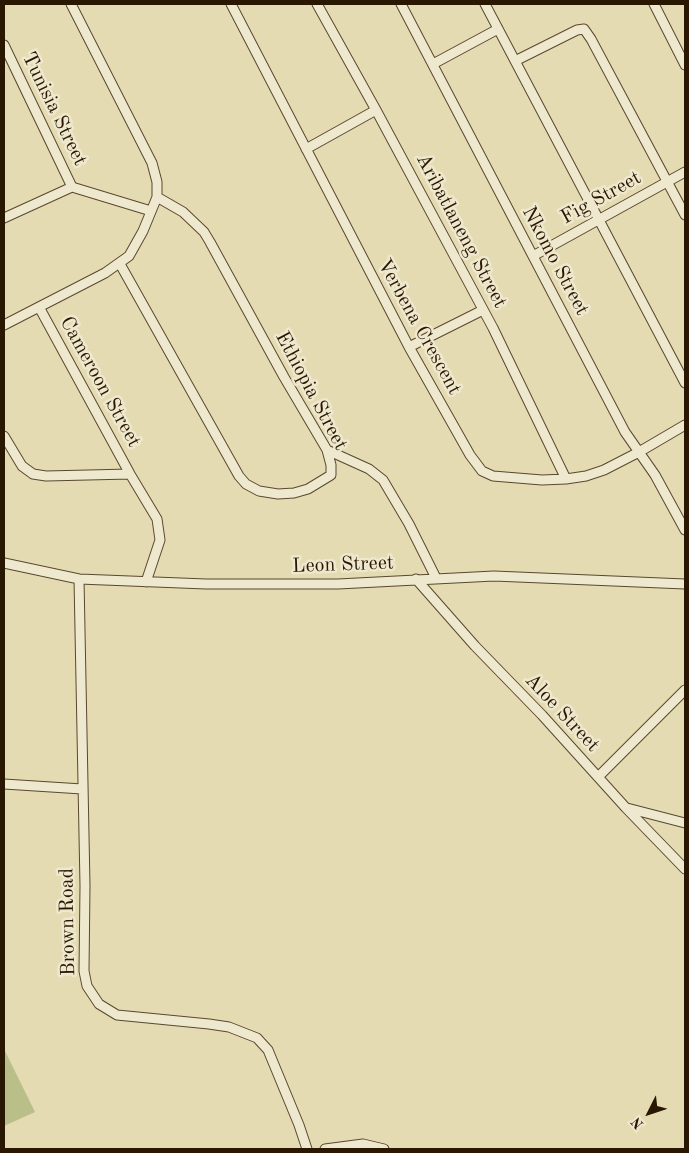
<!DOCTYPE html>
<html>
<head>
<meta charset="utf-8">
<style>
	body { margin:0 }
	#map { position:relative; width:689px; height:1153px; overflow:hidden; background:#e5dbb3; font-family:"Old Standard TT",serif }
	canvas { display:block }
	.frame { position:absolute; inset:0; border:5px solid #2a1701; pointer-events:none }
	.north { position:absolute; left:624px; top:1088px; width:50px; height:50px; -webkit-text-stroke:4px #eee8ce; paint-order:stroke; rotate:229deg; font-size:14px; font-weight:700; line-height:20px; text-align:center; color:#2a1701 }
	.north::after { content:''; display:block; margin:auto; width:18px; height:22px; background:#2a1701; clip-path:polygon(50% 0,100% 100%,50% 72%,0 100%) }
</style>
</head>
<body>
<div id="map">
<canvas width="689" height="1153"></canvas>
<div class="frame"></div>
<div class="north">N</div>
</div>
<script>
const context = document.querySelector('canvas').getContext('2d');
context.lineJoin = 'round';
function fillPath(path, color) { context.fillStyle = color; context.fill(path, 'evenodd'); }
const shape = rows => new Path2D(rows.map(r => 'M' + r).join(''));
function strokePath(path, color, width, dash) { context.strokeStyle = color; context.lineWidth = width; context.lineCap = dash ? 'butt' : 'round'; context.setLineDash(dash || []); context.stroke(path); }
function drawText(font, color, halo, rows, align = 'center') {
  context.font = font + ' "Old Standard TT",serif'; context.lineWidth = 5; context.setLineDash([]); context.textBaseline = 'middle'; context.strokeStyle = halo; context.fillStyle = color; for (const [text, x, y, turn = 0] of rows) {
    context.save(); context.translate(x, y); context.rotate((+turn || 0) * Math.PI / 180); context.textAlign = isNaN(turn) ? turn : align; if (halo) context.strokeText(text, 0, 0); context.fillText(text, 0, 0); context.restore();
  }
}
fillPath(shape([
	[4,1049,35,1112,4,1126]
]), '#babe89');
const minor = shape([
	[231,4,409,347,470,455,482,471,493,476,542,480,566,479,586,476,604,470,639,452,685,425],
	[317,4,376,110,493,328,566,479],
	[401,4,625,432,655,475,685,530],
	[485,4,685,383],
	[654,4,685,65],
	[4,45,72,187],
	[515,61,577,30,584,29,591,39,685,215],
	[433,64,498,29],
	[306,149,376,110],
	[4,218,72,187,151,211],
	[533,256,685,172],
	[120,264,239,476,246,484,259,491,278,494,294,493,308,489,331,475,331,465,327,450,284,377,210,242,204,232,183,212,157,197],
	[39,307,130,474,157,519,160,540,146,582],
	[4,325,105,273,129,256,143,231,157,197,157,182,152,163,71,4],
	[409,347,483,310],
	[4,436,22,466,33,474,46,476,130,474],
	[327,450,369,469,383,480,409,524,436,578],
	[4,563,79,579,206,584,338,584,494,576,685,584],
	[79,579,85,886,84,971,87,986,99,1004,117,1015,209,1024,229,1027,257,1038,268,1050,299,1125,307,1149],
	[416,579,475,646,542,715,626,808,685,869],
	[598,777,685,690],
	[4,784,82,789],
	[627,808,685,823],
	[325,1149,363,1144,384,1149]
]);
strokePath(minor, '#59482e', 11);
strokePath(minor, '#eee8ce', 9);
drawText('20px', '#2a1701', '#eee8ce', [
	["Tunisia Street",54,109,64],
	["Fig Street",601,198,-29],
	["Aribatlaneng Street",461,231,62],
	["Nkomo Street",555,261,62],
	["Verbena Crescent",419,327,61],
	["Cameroon Street",100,382,61],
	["Ethiopia Street",311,391,62],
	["Leon Street",343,565,-2],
	["Aloe Street",562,713,47],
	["Brown Road",68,922,-91]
]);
</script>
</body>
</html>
